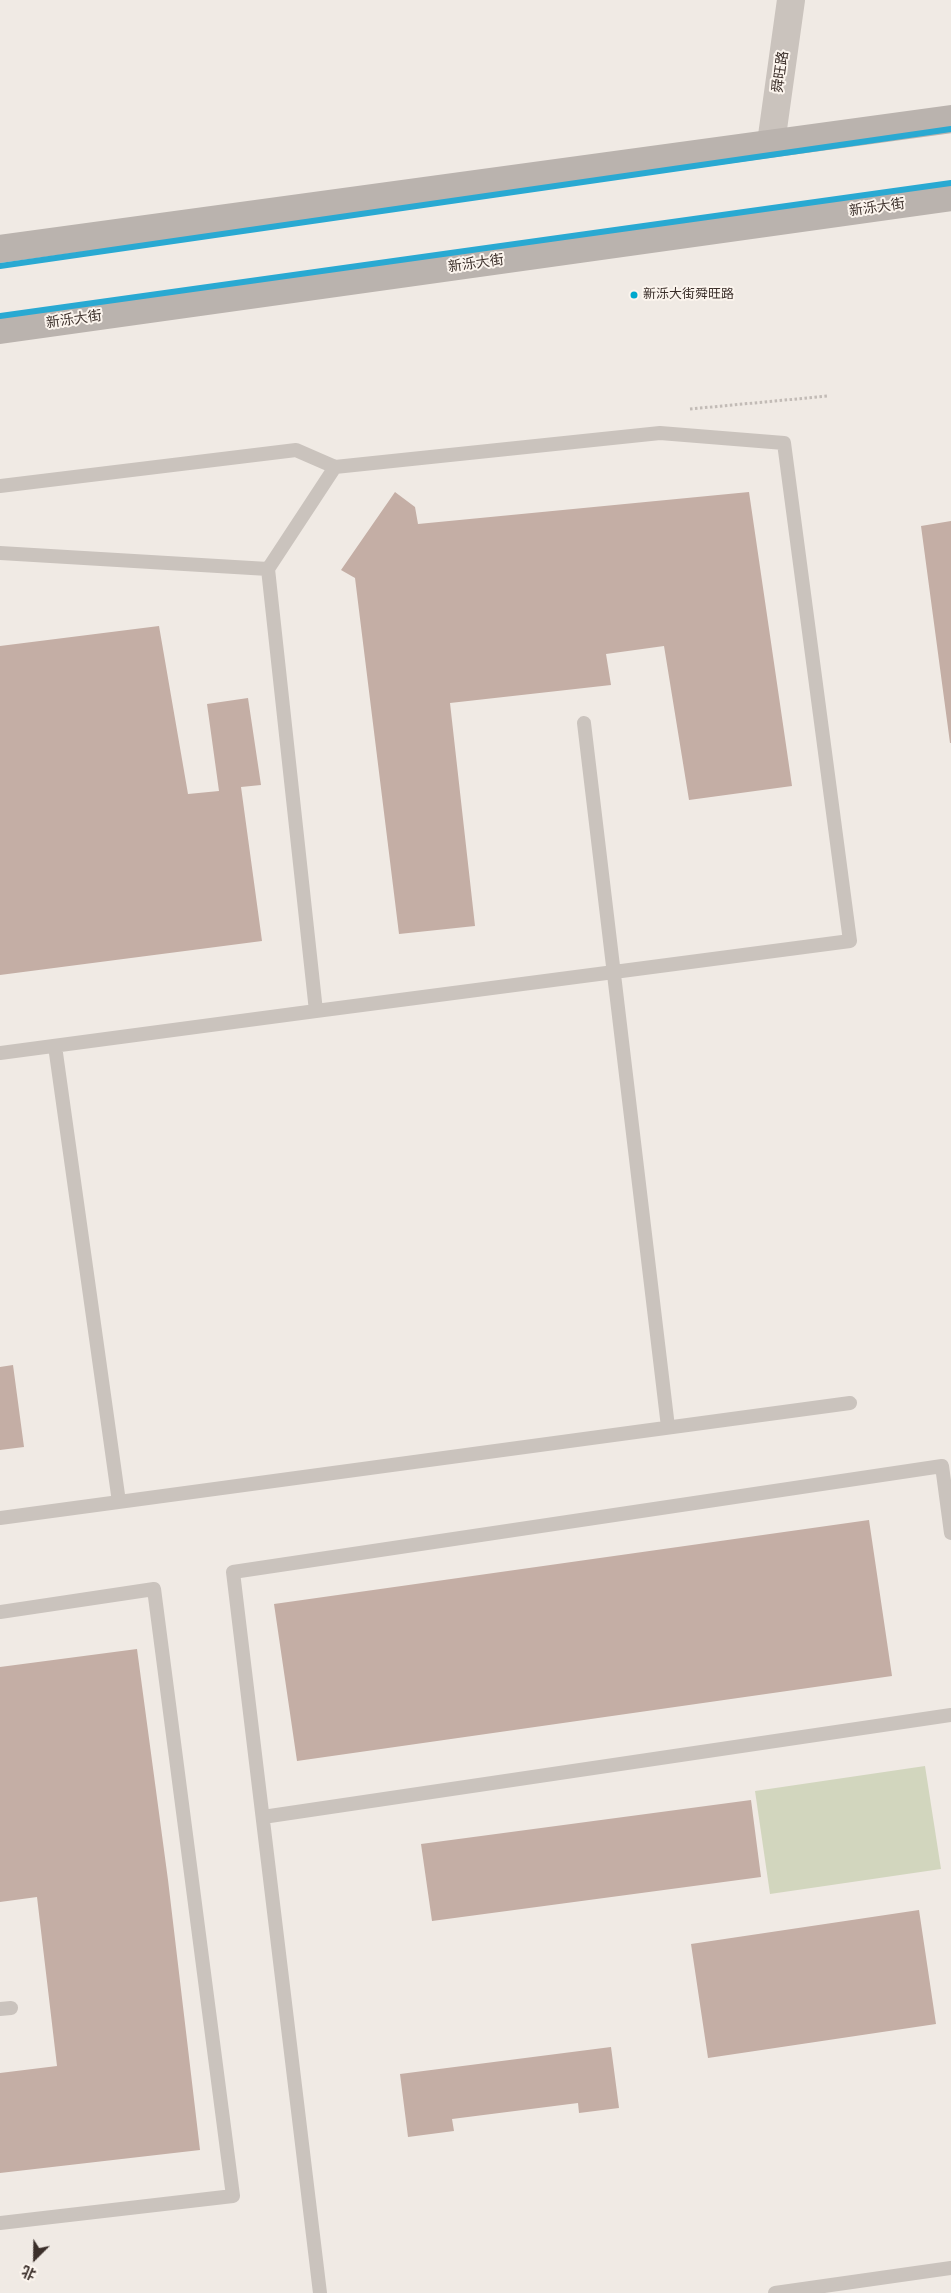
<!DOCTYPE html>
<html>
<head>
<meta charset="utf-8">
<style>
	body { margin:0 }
	#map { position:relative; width:951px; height:2293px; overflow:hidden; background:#f0eae4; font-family:Signika,"Noto Sans SC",sans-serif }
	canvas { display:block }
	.north { position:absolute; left:10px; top:2233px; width:50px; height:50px; -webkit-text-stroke:4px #fbf4ed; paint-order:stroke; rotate:203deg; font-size:14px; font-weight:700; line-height:20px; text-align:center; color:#3b2f2a }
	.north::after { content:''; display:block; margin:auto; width:18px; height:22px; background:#3b2f2a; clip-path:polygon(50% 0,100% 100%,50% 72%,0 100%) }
</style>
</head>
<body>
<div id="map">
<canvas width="951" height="2293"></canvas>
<div class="north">北</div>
</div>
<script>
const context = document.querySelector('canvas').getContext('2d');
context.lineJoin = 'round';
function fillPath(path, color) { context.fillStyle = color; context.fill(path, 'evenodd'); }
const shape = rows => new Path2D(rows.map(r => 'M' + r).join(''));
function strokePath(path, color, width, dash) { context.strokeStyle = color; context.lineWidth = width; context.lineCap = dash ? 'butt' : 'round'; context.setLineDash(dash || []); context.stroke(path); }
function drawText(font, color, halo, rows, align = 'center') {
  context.font = font + ' Signika,"Noto Sans SC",sans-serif'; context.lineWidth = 4; context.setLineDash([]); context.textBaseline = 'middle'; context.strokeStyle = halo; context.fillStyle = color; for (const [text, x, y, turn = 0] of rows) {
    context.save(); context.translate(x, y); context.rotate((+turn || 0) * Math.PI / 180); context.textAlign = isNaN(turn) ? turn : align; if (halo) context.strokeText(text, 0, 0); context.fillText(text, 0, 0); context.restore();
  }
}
fillPath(shape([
	[925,1766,941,1869,770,1894,755,1791]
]), '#d2d6be');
fillPath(shape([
	[395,492,415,507,418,524,749,492,792,786,689,800,664,646,606,654,611,685,450,703,475,926,399,934,355,578,341,570],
	[951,521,951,743,950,743,921,526],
	[159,626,188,794,219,791,207,704,248,698,261,785,241,787,262,941,0,975,0,646],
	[13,1365,24,1447,0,1450,0,1367],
	[869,1520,892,1676,297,1761,274,1604],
	[137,1649,168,1880,200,2150,0,2173,0,2073,57,2066,37,1897,0,1902,0,1667],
	[751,1800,761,1877,432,1921,421,1844],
	[919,1910,936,2024,708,2058,691,1944],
	[611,2047,619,2108,579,2113,578,2103,452,2119,454,2131,408,2137,400,2074]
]), '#c4aea5');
strokePath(shape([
	[690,409,828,396]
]), '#c2bbb6', 3, [2.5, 2.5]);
strokePath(shape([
	[0,486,296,450,335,467],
	[0,553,268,569],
	[584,723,668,1427],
	[55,1046,119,1502],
	[0,1053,316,1011,614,972,850,941,784,443,660,433,335,467,268,569,316,1011],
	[0,1518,850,1403],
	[0,1612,154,1589,233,2196,0,2223],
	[263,1817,951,1715],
	[0,2009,11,2008],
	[320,2293,233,1572,942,1466,951,1533],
	[775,2293,951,2268]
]), '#cac3bd', 14);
strokePath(shape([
	[771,143,791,0]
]), '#cac3bd', 28);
strokePath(shape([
	[0,249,951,119],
	[0,330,951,197]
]), '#bab3ae', 28);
strokePath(shape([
	[0,266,951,129],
	[0,316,951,183]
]), '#29a9d2', 6);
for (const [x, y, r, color] of [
	[634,295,4.5,"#00a9ce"]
]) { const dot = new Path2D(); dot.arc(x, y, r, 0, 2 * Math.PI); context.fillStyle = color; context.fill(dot); strokePath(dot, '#fbf4ed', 2); }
drawText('13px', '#3b2f2a', '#fbf4ed', [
	["新泺大街舜旺路",643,295]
], 'left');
drawText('14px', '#3b2f2a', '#fbf4ed', [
	["舜旺路",781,72,-82],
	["新泺大街",877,208,-8],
	["新泺大街",476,264,-8],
	["新泺大街",74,320,-8]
]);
</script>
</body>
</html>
